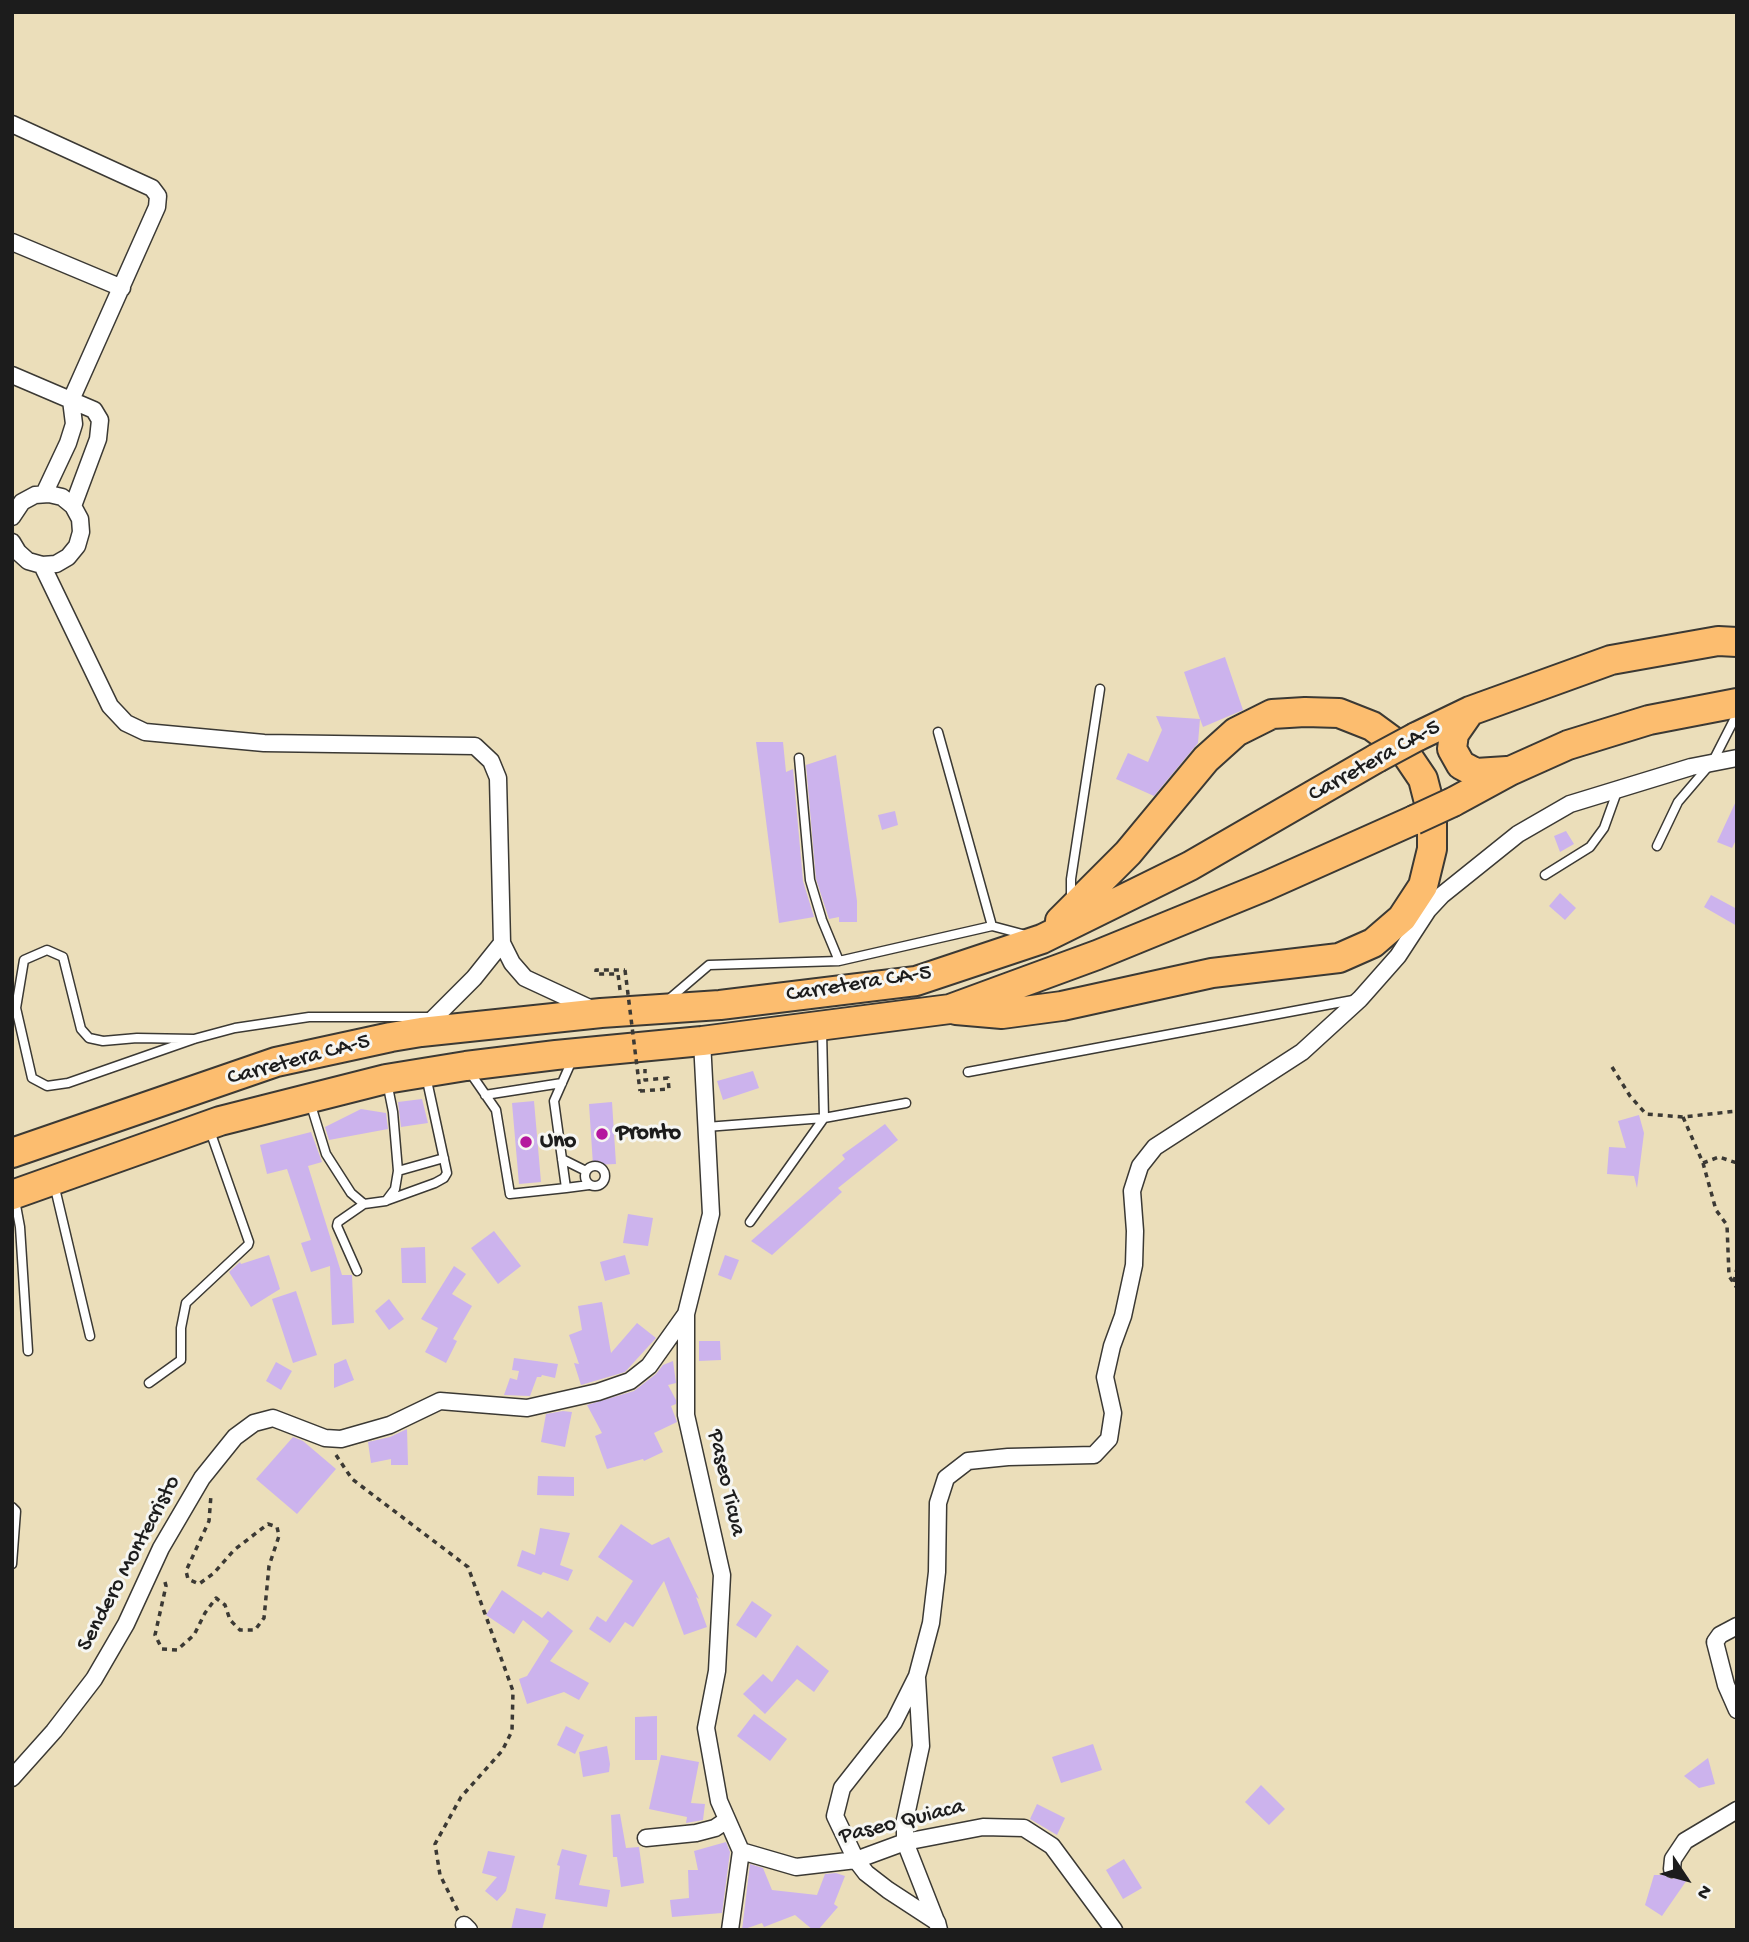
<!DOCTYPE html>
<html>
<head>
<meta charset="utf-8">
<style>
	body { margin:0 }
	#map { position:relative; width:1749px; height:1942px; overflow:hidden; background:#ebdeba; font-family:"Gochi Hand",sans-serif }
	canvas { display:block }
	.frame { position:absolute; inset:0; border:14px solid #1c1c1c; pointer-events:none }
	.north { position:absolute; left:1651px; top:1844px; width:70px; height:70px; -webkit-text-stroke:5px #f6f6f2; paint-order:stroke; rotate:126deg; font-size:19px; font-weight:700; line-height:28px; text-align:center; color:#1c1c1c }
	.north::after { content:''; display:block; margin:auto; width:24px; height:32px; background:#1c1c1c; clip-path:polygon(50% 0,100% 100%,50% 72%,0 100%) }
</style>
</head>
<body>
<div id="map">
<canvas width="1749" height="1942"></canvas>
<div class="frame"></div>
<div class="north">N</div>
</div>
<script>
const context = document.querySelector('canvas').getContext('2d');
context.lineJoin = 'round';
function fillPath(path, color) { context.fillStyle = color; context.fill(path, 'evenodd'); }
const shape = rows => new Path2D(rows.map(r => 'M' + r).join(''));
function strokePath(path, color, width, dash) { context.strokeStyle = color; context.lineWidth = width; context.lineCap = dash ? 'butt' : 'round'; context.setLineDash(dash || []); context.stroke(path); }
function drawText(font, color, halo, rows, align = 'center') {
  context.font = font + ' "Gochi Hand",sans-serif'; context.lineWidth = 6; context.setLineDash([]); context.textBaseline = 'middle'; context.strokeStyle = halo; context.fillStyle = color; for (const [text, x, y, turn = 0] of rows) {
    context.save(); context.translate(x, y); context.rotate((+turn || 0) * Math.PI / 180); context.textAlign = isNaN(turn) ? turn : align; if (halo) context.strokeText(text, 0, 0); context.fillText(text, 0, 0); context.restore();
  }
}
fillPath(shape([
	[1225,657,1243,710,1203,727,1200,719,1198,743,1154,796,1116,779,1128,753,1148,762,1162,730,1156,716,1200,719,1184,672],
	[756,742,783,742,786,772,793,769,803,881,814,917,779,923],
	[836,755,857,901,857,922,839,922,839,917,829,919,816,879,806,765],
	[1737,799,1737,838,1732,848,1717,842],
	[895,811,898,825,882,830,878,815],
	[1566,831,1574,844,1560,852,1554,836],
	[1560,893,1576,908,1565,920,1549,906],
	[1711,895,1737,909,1737,926,1704,907],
	[753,1071,759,1088,723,1100,717,1081],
	[422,1099,428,1123,401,1127,398,1102],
	[534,1101,541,1182,519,1184,512,1103],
	[612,1102,616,1164,593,1165,589,1104],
	[361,1109,386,1113,388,1129,329,1140,325,1127],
	[1639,1115,1644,1133,1637,1188,1634,1176,1607,1174,1609,1147,1626,1148,1618,1121],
	[885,1124,898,1140,838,1188,842,1192,772,1255,751,1241,845,1159,842,1155],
	[311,1132,322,1162,308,1166,342,1275,352,1275,354,1323,332,1325,330,1266,311,1272,301,1243,311,1240,287,1169,267,1174,260,1145],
	[628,1214,653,1218,648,1246,623,1243],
	[494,1231,521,1266,498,1284,471,1248],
	[425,1247,426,1283,402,1283,401,1248],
	[269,1255,280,1289,251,1307,229,1272,240,1262,241,1264],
	[625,1255,630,1274,605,1281,600,1262],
	[725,1255,739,1260,731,1280,718,1275],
	[454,1266,466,1274,452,1294,472,1306,453,1339,457,1341,446,1363,425,1352,438,1328,421,1319],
	[296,1291,317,1355,293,1363,272,1299],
	[389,1299,404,1319,389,1330,375,1311],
	[602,1302,611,1353,637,1323,656,1338,625,1372,581,1385,574,1363,579,1364,569,1335,582,1330,578,1306],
	[699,1341,720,1341,721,1360,699,1361],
	[514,1358,558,1364,555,1378,542,1375,541,1377,537,1377,530,1396,504,1395,510,1378,517,1380,519,1371,512,1370],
	[346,1359,354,1380,334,1388,334,1364],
	[673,1361,676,1383,668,1385,676,1400,676,1404,671,1406,677,1422,654,1433,663,1452,644,1461,643,1459,607,1469,595,1436,602,1433,587,1405,634,1391,656,1374,663,1365],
	[276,1362,292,1371,281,1390,266,1381],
	[563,1411,572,1412,565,1447,541,1442,546,1414],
	[407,1429,408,1465,391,1465,391,1459,371,1463,368,1442,390,1437],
	[293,1437,303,1441,336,1469,297,1514,256,1479],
	[538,1476,574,1477,574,1496,537,1495],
	[621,1524,652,1545,669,1537,699,1599,696,1597,707,1627,684,1635,664,1581,633,1627,625,1622,610,1643,589,1629,597,1616,606,1622,633,1581,598,1557],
	[540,1528,570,1533,560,1565,573,1570,568,1581,543,1572,541,1575,517,1566,522,1550,535,1555],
	[502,1590,542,1618,548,1611,573,1631,550,1661,589,1683,579,1700,564,1692,527,1704,519,1679,527,1676,549,1641,523,1620,514,1634,486,1615],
	[752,1601,772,1615,756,1638,736,1625],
	[797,1645,829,1671,814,1692,797,1679,765,1714,743,1694,763,1674,772,1682],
	[754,1714,787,1739,770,1761,737,1736],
	[657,1716,657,1760,635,1760,635,1717],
	[566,1726,584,1735,575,1754,557,1745],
	[1093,1744,1102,1770,1061,1783,1052,1757],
	[607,1746,610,1764,609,1772,583,1777,579,1752],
	[661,1755,699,1762,691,1803,705,1804,703,1820,686,1823,687,1817,649,1809],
	[1708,1758,1715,1784,1699,1788,1684,1776],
	[1261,1785,1285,1809,1269,1825,1245,1802],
	[1037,1804,1065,1818,1057,1835,1030,1819],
	[620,1814,626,1848,639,1847,644,1883,621,1887,617,1857,613,1857,611,1815],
	[726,1842,730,1852,722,1913,672,1917,670,1900,689,1898,688,1870,698,1870,694,1851],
	[562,1849,587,1855,579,1885,610,1890,607,1907,555,1899,560,1866,557,1865],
	[488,1851,515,1856,506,1891,497,1901,485,1891,497,1877,482,1873],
	[1124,1859,1142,1888,1123,1899,1106,1870],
	[750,1864,763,1868,772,1890,817,1895,825,1874,836,1873,845,1876,834,1904,838,1907,818,1930,813,1930,795,1915,764,1927,762,1923,742,1930],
	[1654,1875,1664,1875,1672,1879,1679,1876,1689,1877,1662,1916,1645,1905],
	[516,1908,546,1914,542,1930,511,1930]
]), '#ccb3ed');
const lane = shape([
	[938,732,992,926],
	[799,758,810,880,822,920,839,961],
	[1657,846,1678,802,1713,761,1737,714],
	[1545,875,1590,847,1604,828,1618,789],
	[1071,901,1071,879,1100,689],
	[668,1000,709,965,839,961,992,926,1026,935],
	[194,1039,137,1038,103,1041,89,1038,81,1029,63,957,47,950,24,960,16,1008,32,1078,47,1086,68,1083,194,1039,235,1028,309,1017,435,1017],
	[469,1071,496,1110,510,1194,566,1188,554,1101,573,1058],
	[968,1072,1353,1000],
	[485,1095,562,1083],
	[310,1102,326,1154,351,1193,364,1204,386,1201,395,1189,398,1171,393,1112,387,1082],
	[706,1127,824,1118,906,1103],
	[562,1159,586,1171],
	'585 1176a10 10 0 1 1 20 0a10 10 0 1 1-20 0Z',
	[398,1171,444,1158],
	[54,1184,90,1336],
	[566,1188,589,1185],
	[15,1200,20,1227,28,1351],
	[388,1200,435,1183,444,1178,447,1173,426,1076],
	[750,1222,824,1118,822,1031],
	[357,1271,337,1226,338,1222,364,1204],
	[149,1383,181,1360,181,1328,186,1303,248,1245,249,1242,209,1128],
	[12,1507,16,1511,12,1564]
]);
const street = shape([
	[12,124,152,188,158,196,157,207,71,400,74,424,68,443,44,494],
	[12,242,122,288],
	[12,375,94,410,100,420,98,439,73,506],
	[12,517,22,502,35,495,49,494,62,497,73,506,80,519,81,532,77,546,68,557,56,564,42,565,28,561,18,552,12,542],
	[42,565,110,706,126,723,145,732,264,743,475,746,491,761,498,778,502,943,512,963,525,978,594,1010],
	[421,1031,474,978,502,943],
	[702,1041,711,1214,686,1314,686,1415,722,1575,717,1671,706,1728,719,1801,741,1851,730,1930],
	[1737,1626,1720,1635,1715,1642,1726,1685,1737,1710],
	[917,1678,921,1746,905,1820,905,1842,936,1921],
	[12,1778,54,1731,94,1679,126,1624,161,1548,202,1478,235,1437,254,1423,273,1418,325,1438,341,1439,390,1425,440,1401,527,1408,598,1392,630,1381,649,1366,686,1314],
	[646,1838,696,1833,715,1828,727,1820],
	[741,1851,796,1867,856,1860,905,1842,983,1827,1024,1828,1052,1846,1114,1930],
	[1672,1869,1673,1859,1685,1841,1737,1810],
	[464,1925,469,1930],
	[939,1930,937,1922,888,1890,866,1873,856,1860,835,1816,842,1788,894,1722,917,1676,931,1623,937,1572,938,1503,946,1478,968,1461,1008,1457,1094,1455,1109,1439,1113,1413,1105,1377,1112,1346,1123,1316,1134,1265,1135,1231,1132,1191,1140,1166,1155,1147,1302,1052,1360,999,1398,956,1428,910,1442,895,1518,834,1570,804,1691,767,1737,758]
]);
const highway = shape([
	[1470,711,1454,734,1452,749,1461,765,1476,773,1507,771],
	[1416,737,1470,711,1611,660,1718,641,1737,642],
	[1453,802,1510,771,1568,745,1649,720,1737,703],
	[956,1010,1002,1014,1062,1006,1212,973,1339,958,1373,943,1402,918,1423,886,1432,849,1432,814,1423,779,1402,748,1372,726,1339,713,1305,712,1272,714,1236,732,1206,759,1128,853,1060,921],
	[12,1153,276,1062,391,1037,421,1032,601,1013,720,1005,916,981,1042,939,1190,866,1377,758],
	[12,1195,220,1121,386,1079,466,1066,556,1055,702,1041,950,1009,1097,955,1266,886,1414,820]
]);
strokePath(lane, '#3b3934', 11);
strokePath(street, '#3b3934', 19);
strokePath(highway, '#3b3934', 32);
strokePath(shape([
	[620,990,618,974,596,974,596,970,625,970],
	[1612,1067,1630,1096,1646,1114,1683,1117,1737,1111],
	[640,1091,669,1089,668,1078,645,1080,645,1069],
	[1683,1117,1703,1163,1716,1210,1727,1225,1729,1276,1737,1288],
	[1703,1163,1719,1157,1737,1163],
	[1734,1282,1737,1268],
	[336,1455,352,1479,468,1567,513,1691,512,1731,502,1751,461,1797,435,1844,440,1875,458,1911],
	[165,1582,166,1586,155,1635,162,1649,177,1650,194,1635,205,1613,216,1598,225,1605,230,1620,240,1630,255,1630,264,1618,269,1566,279,1536,277,1527,268,1524,234,1550,214,1573,199,1584,188,1579,186,1571,209,1521,211,1495]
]), '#3b3934', 3.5, [5, 5]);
strokePath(lane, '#fff', 8);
strokePath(street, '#fff', 16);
strokePath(highway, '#fcbd6f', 28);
const highwayBridge = shape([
	[1377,758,1416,737],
	[1414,820,1453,802]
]);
strokePath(highwayBridge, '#3b3934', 32, []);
strokePath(shape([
	[625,970,640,1091]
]), '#3b3934', 3.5, [5, 5]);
strokePath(highwayBridge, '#fcbd6f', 28);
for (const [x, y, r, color] of [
	[602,1134,7,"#b5179e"],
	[526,1142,7,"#b5179e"]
]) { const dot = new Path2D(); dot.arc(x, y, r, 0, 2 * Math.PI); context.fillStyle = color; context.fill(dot); strokePath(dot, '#f6f6f2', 2.5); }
drawText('23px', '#1c1c1c', '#f6f6f2', [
	["Carretera CA-5",1375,762,-29],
	["Carretera CA-5",859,985,-9],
	["Carretera CA-5",299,1061,-15],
	["Paseo Ticua",725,1483,77],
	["Sendero Montecristo",130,1564,-62],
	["Paseo Quiaca",902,1823,-14]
]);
drawText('bold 23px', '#1c1c1c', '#f6f6f2', [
	["Pronto",616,1134],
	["Uno",540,1142]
], 'left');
</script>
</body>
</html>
